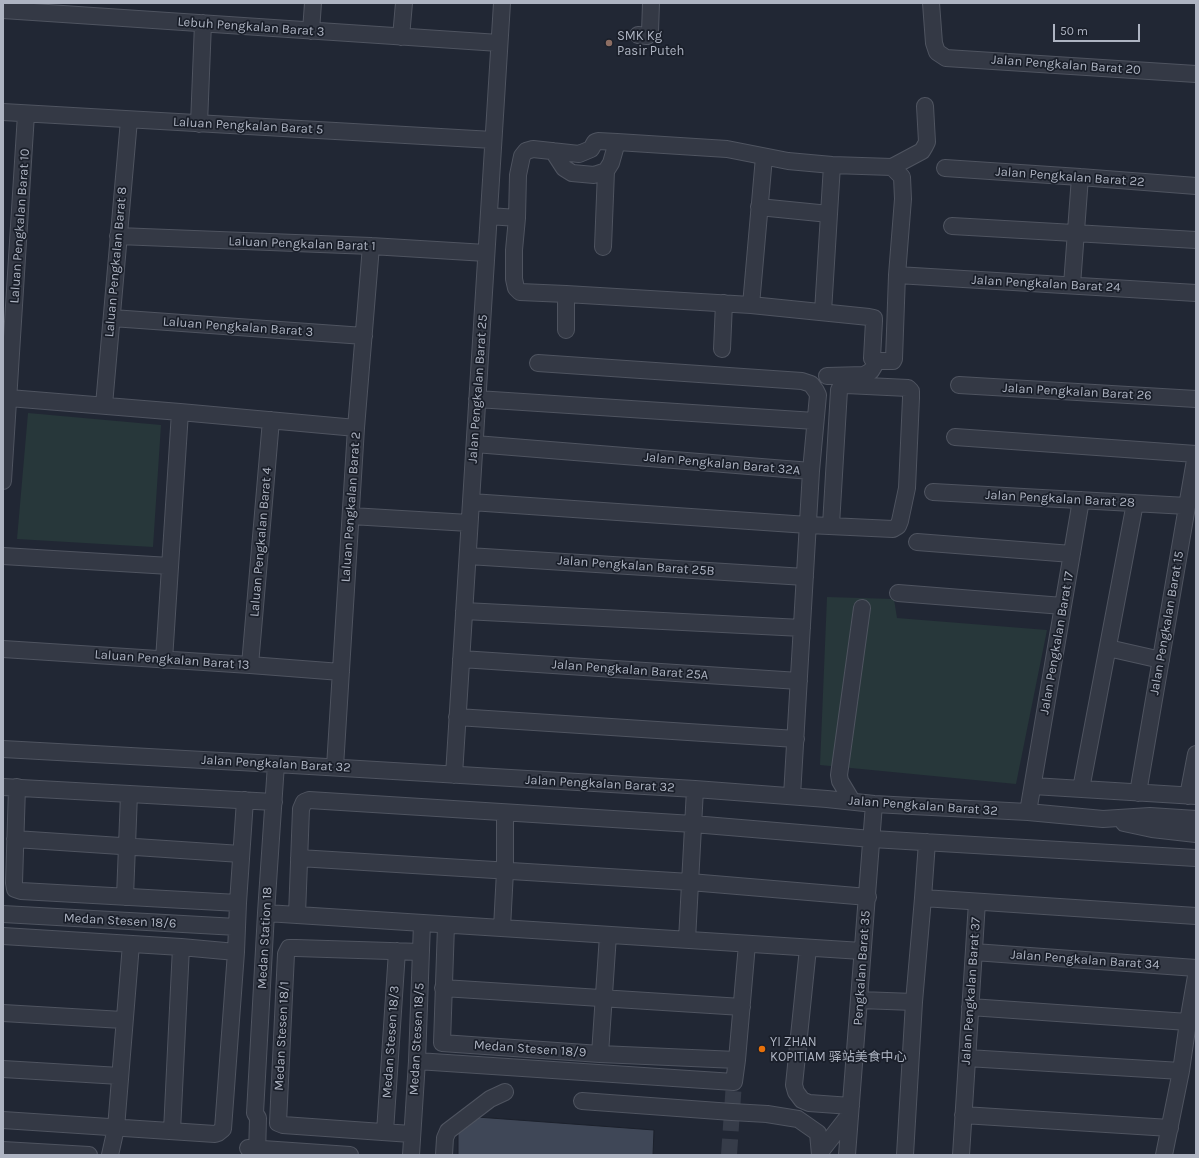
<!DOCTYPE html>
<html>
<head>
<meta charset="utf-8">
<style>
	body { margin:0 }
	#map { position:relative; width:1199px; height:1158px; overflow:hidden; background:#212734; font-family:Karla,sans-serif }
	canvas { display:block }
	.frame { position:absolute; inset:0; border:4px solid #aeb4c2; pointer-events:none }
	.scale { position:absolute; left:1053px; top:24px; width:87px; height:18px; box-sizing:border-box; border:2px solid #aeb4c2; border-top:0; padding-left:5px; font-size:12px; line-height:14px; white-space:nowrap; color:#aeb4c2; -webkit-text-stroke:3px #1a1f2a; paint-order:stroke }
</style>
</head>
<body>
<div id="map">
<canvas width="1199" height="1158"></canvas>
<div class="frame"></div>
<div class="scale">50 m</div>
</div>
<script>
const context = document.querySelector('canvas').getContext('2d');
context.lineJoin = 'round';
function fillPath(path, color) { context.fillStyle = color; context.fill(path, 'evenodd'); }
const shape = rows => new Path2D(rows.map(r => 'M' + r).join(''));
function strokePath(path, color, width, dash) { context.strokeStyle = color; context.lineWidth = width; context.lineCap = dash ? 'butt' : 'round'; context.setLineDash(dash || []); context.stroke(path); }
function drawText(font, color, halo, rows, align = 'center') {
  context.font = font + ' Karla,"Noto Sans SC",sans-serif'; context.lineWidth = 3.5; context.setLineDash([]); context.textBaseline = 'middle'; context.strokeStyle = halo; context.fillStyle = color; for (const [text, x, y, turn = 0] of rows) {
    context.save(); context.translate(x, y); context.rotate((+turn || 0) * Math.PI / 180); context.textAlign = isNaN(turn) ? turn : align; if (halo) context.strokeText(text, 0, 0); context.fillText(text, 0, 0); context.restore();
  }
}
fillPath(shape([
	[28,413,161,425,153,547,17,539],
	[827,597,894,599,897,618,1047,630,1016,784,820,765]
]), '#27373a');
const building = shape([
	[477,1117,654,1130,653,1155,458,1155,458,1133,477,1117]
]);
fillPath(building, '#3f4757');
strokePath(building, '#1c212c', 1);
strokePath(shape([
	[729,1155,734,1082]
]), '#363c49', 16, [16, 8]);
const minor = shape([
	[931,3,934,43,937,52,946,58,1196,74],
	[3,10,499,43],
	[311,31,313,3],
	[638,35,647,36,650,32,651,3],
	[401,37,404,3],
	[3,112,493,140],
	[199,124,203,23],
	[553,151,564,168,572,173,594,175,606,171,611,163,617,142],
	[892,167,922,151,925,146,927,142,925,106],
	[945,168,1080,177,1196,186],
	[759,207,829,214],
	[489,216,517,218,514,250,514,279,516,288,520,292,566,294,751,305,869,317,874,318,874,321,872,358,877,361,893,361,894,359,897,275,903,199,902,177,892,167,832,165,788,161,727,149,617,142,598,141,595,142,591,149,579,154,533,149,526,151,522,156,518,175,517,218],
	[952,226,1196,240],
	[118,236,371,246,486,253],
	[603,247,606,171],
	[897,275,1196,293],
	[1072,285,1080,177],
	[751,305,764,157],
	[823,312,832,165],
	[112,318,364,336],
	[566,330,566,294],
	[722,349,724,303],
	[538,363,802,381,811,384,816,391,818,395,811,471,792,796],
	[827,376,864,375,871,371,877,361],
	[959,385,1196,399],
	[9,398,180,412,356,428],
	[477,399,815,421],
	[104,405,129,120],
	[955,437,1196,454],
	[475,444,811,471],
	[3,481,26,114],
	[933,492,1187,506],
	[471,502,808,525,893,529,898,526,900,521,907,488,911,398,911,391,908,388,846,385,841,386,839,390,831,525],
	[351,516,469,523],
	[917,542,1072,554],
	[3,556,170,566],
	[468,556,805,577],
	[898,593,1063,606],
	[464,611,802,628],
	[1108,648,1161,660],
	[3,649,250,665,341,672],
	[461,659,799,681],
	[164,660,180,412],
	[250,665,271,420],
	[457,717,796,739],
	[3,749,276,764,695,789,827,799,874,804,1028,812,1103,819,1150,816,1196,819],
	[335,767,356,428,371,246],
	[454,775,502,3],
	[1033,786,1196,796],
	[3,787,274,802],
	[17,787,14,883,15,889,21,891,238,903],
	[1081,789,1135,503],
	[1138,793,1196,454],
	[1188,796,1196,754],
	[852,801,840,781,839,775,862,608],
	[1028,812,1081,500],
	[1124,823,1152,829,1196,834],
	[15,839,241,854],
	[299,858,690,882,868,897],
	[125,897,129,794],
	[923,898,1196,916],
	[266,913,862,951],
	[3,914,237,927],
	[297,915,301,809,304,802,309,800,693,824,872,839,1196,858],
	[446,925,442,1043,600,1054,737,1060],
	[502,928,505,871,505,813],
	[3,936,181,947,236,952],
	[687,940,695,789],
	[808,948,794,1085,796,1092,802,1100,809,1103,851,1106],
	[974,952,1196,968],
	[443,988,742,1007],
	[860,1000,914,1002],
	[970,1007,1188,1022],
	[3,1013,123,1020],
	[600,1054,608,935],
	[967,1058,1181,1071],
	[417,1061,734,1082,737,1060,747,944],
	[3,1069,120,1076],
	[582,1101,732,1112,767,1114,798,1119,818,1133,820,1155],
	[963,1115,1170,1128],
	[3,1120,215,1134,218,1133,223,1129,236,952,238,903,245,800],
	[172,1131,181,947],
	[385,1132,397,951],
	[411,1134,283,1125,278,1123,286,954,289,948,296,948,421,952],
	[248,1148,350,1155],
	[3,1150,89,1155],
	[821,1151,850,1114],
	[110,1155,116,1128,131,944],
	[257,1155,258,1118,255,1113,266,913,276,764],
	[411,1155,417,1061,422,923],
	[444,1155,445,1138,448,1131,490,1099,505,1092],
	[847,1155,874,804],
	[905,1155,914,1002,923,898,927,842],
	[961,1155,977,902],
	[1164,1155,1181,1071,1188,1022,1196,976]
]);
strokePath(minor, '#4f5460', 18);
strokePath(minor, '#343945', 16);
for (const [x, y, r, color] of [
	[609,43,4,"#8d6e63"],
	[762,1049,4,"#e8710a"]
]) { const dot = new Path2D(); dot.arc(x, y, r, 0, 2 * Math.PI); context.fillStyle = color; context.fill(dot); strokePath(dot, '#1a1f2a', 1.5); }
drawText('13px', '#aeb4c2', '#1a1f2a', [
	["Lebuh Pengkalan Barat 3",251,27,4],
	["Jalan Pengkalan Barat 20",1066,65,4],
	["Laluan Pengkalan Barat 5",248,126,3],
	["Jalan Pengkalan Barat 22",1070,177,4],
	["Laluan Pengkalan Barat 10",20,226,-86],
	["Laluan Pengkalan Barat 1",302,244,2],
	["Laluan Pengkalan Barat 8",116,262,-85],
	["Jalan Pengkalan Barat 24",1046,284,3],
	["Laluan Pengkalan Barat 3",238,327,4],
	["Jalan Pengkalan Barat 25",478,389,-86],
	["Jalan Pengkalan Barat 26",1077,392,3],
	["Jalan Pengkalan Barat 32A",722,464,5],
	["Jalan Pengkalan Barat 28",1060,499,3],
	["Laluan Pengkalan Barat 2",351,507,-86],
	["Laluan Pengkalan Barat 4",261,542,-85],
	["Jalan Pengkalan Barat 25B",636,566,4],
	["Jalan Pengkalan Barat 15",1167,623,-80],
	["Jalan Pengkalan Barat 17",1057,643,-80],
	["Laluan Pengkalan Barat 13",172,660,4],
	["Jalan Pengkalan Barat 25A",630,670,4],
	["Jalan Pengkalan Barat 32",276,764,3],
	["Jalan Pengkalan Barat 32",600,784,3],
	["Jalan Pengkalan Barat 32",923,806,4],
	["Medan Stesen 18/6",120,921,3],
	["Medan Station 18",265,938,-87],
	["Jalan Pengkalan Barat 34",1085,960,4],
	["Pengkalan Barat 35",862,968,-86],
	["Jalan Pengkalan Barat 37",971,991,-86],
	["Medan Stesen 18/1",282,1036,-87],
	["Medan Stesen 18/5",417,1039,-87],
	["Medan Stesen 18/3",391,1042,-86],
	["Medan Stesen 18/9",530,1049,4]
]);
drawText('13px', '#aeb4c2', '#1a1f2a', [
	["SMK Kg",617,36],
	["Pasir Puteh",617,51],
	["YI ZHAN",770,1042],
	["KOPITIAM 驿站美食中心",770,1057]
], 'left');
</script>
</body>
</html>
